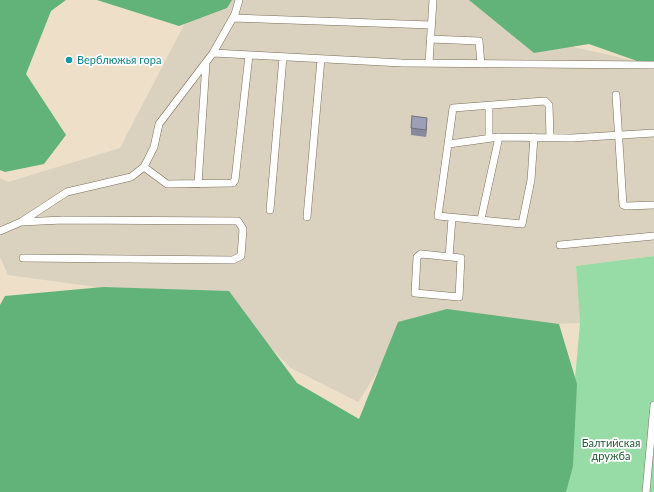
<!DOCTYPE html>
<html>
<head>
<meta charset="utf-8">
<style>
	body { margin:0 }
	canvas { display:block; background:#eddfc8 }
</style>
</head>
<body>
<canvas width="654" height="492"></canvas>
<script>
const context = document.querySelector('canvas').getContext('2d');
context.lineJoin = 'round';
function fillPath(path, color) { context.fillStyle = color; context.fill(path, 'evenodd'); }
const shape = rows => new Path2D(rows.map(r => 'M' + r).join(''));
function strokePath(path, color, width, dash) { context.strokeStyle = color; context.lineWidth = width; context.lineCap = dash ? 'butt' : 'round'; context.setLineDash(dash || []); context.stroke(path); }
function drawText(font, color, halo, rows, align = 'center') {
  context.font = font + ' Lato,sans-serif'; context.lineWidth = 3.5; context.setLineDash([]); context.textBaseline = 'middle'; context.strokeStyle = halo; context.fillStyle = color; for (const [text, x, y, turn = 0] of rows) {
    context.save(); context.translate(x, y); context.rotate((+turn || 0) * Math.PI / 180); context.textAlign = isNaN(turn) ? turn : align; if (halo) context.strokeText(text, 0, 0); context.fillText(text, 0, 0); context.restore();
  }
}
fillPath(shape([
	[197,0,489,0,542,40,654,65,654,256,576,266,580,323,405,329,358,402,291,368,229,305,8,275,0,257,0,178,8,182,120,148]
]), '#dad2be');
fillPath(shape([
	[654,256,654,492,565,492,580,323,576,266]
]), '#97dca7');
fillPath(shape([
	[0,0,66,0,51,11,26,74,66,135,44,164,5,172,0,170],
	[97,0,232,0,227,8,179,26],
	[469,0,654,0,654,67,589,44,534,53],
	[103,287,229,291,297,383,359,419,398,322,447,309,559,324,577,384,573,466,566,492,0,492,0,305,5,296]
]), '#62b379');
const service = shape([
	[233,18,431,25],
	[430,39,479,41,481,64],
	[213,53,402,63,654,65],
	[429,63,433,0],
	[616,95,623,205,626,206,654,205],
	[489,106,489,138],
	[534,137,531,180,522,224,438,216,453,108,545,101,549,105,550,137],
	[449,144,499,137,572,138,654,133],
	[144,167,167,184,233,183,235,180,249,55],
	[198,184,206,63],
	[270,210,283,57],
	[307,217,321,59],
	[481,219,499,137],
	[21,222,63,220,238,221,243,229,241,256,233,260,23,258],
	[0,231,21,222,67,192,131,177,144,167,154,147,159,124,213,53,235,14,239,0],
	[560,245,654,236],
	[421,254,461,258,459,297,415,293,417,257,421,254],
	[449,257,452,218],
	[646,492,654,405]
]);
strokePath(service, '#7a6d59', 8);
strokePath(service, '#fff', 7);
fillPath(shape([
	[427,125,426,137,411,135,411,128]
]), '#87899d');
fillPath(shape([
	[427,118,427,125,426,137,426,130]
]), '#6e6f80');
const building = shape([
	[412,116,427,118,426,130,411,128,412,116]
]);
fillPath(building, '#9d9fb7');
strokePath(building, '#6e6f80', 1);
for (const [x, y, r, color] of [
	[69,60,4,"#0f9aa8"]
]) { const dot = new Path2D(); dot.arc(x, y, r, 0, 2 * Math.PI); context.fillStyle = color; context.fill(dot); strokePath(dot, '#fff', 1.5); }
drawText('11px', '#0d838f', '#fff', [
	["Верблюжья гора",77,60]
], 'left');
drawText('11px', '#205a33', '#fff', [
	["Балтийская",611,443],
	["дружба",611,456]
]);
</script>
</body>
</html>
